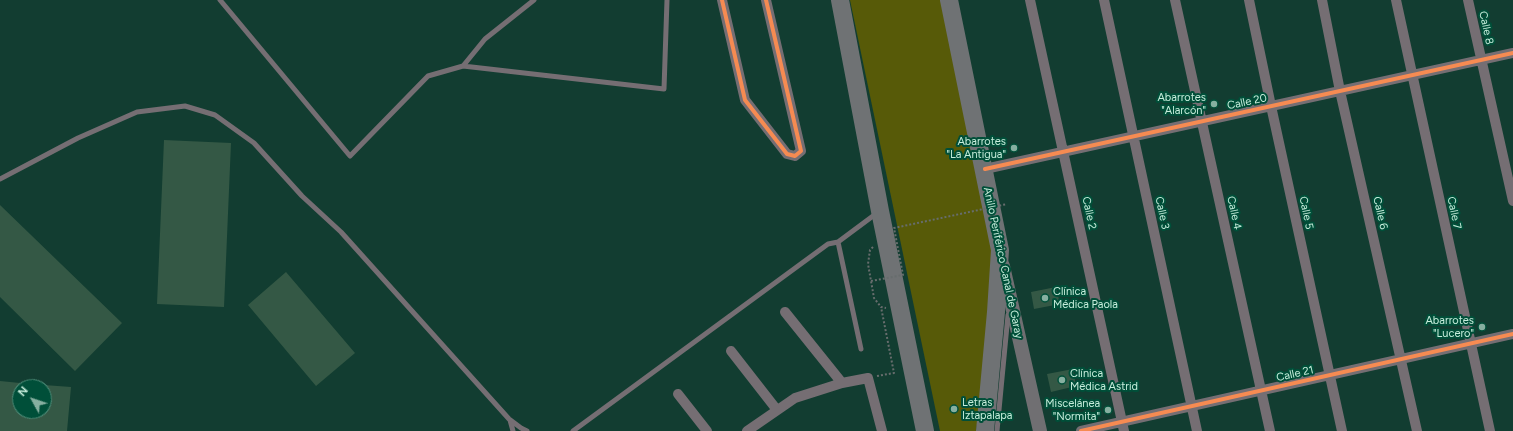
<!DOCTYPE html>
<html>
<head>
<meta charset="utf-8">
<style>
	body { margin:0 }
	#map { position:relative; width:1513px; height:431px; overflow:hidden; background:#123d31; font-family:Figtree,sans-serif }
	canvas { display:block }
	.north { position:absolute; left:12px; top:379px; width:40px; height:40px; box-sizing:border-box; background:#004f39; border:1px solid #4f8e7a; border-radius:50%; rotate:310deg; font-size:11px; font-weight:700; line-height:16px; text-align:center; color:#c5eddb }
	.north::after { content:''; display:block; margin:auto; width:14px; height:18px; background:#86afa0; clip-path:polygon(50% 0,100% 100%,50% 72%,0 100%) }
</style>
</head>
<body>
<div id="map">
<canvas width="1513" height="431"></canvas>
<div class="north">N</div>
</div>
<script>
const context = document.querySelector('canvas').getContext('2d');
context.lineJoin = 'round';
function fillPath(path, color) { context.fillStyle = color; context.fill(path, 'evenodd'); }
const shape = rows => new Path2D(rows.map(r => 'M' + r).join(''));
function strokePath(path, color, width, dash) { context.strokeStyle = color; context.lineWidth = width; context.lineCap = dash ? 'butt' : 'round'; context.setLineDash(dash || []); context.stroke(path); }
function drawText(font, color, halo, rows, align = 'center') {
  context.font = font + ' Figtree,sans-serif'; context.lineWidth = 4; context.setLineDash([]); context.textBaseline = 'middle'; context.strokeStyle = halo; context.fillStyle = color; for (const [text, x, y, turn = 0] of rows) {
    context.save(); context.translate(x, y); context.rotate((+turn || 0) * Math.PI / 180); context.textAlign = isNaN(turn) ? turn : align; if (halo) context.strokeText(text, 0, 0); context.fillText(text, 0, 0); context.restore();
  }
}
fillPath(shape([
	[850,0,947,0,1005,254,976,431,940,431]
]), '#575a08');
fillPath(shape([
	[164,140,231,143,224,307,157,304],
	[0,205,122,323,75,371,0,297],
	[286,272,355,353,316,386,248,305],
	[1056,287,1060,304,1034,309,1031,292],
	[1073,369,1076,386,1051,392,1047,374],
	[0,381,20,383,20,411,44,411,44,385,71,387,67,431,0,431]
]), '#345845');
strokePath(shape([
	[873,247,870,250,868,264,874,298,881,307,886,308],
	[877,376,894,373,881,307]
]), '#676d6d', 2, [2, 2]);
strokePath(shape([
	[220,0,350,156,428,76,463,66,485,39,534,0],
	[463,66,664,89,667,0],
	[0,179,78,138,137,112,185,106,215,115,254,143,302,196,341,232,509,419,521,428,527,431],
	[838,242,861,349],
	[510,420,513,431],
	[573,431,828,244,838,242,877,213],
	[997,431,1008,315]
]), '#756e73', 5);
strokePath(shape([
	[722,0,745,100,787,154,795,156,801,151,766,0],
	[1030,0,1124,431],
	[1104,0,1197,431],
	[1175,0,1270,431],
	[1249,0,1271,106,1342,431],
	[1322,0,1340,91,1417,431],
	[1396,0,1490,431],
	[1468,0,1513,201],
	[985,169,1513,53],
	[785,312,842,383],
	[731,351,777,410],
	[678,394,707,431],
	[747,431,795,398,842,383,868,378,882,431],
	[1081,431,1513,334]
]), '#756e73', 10);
strokePath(shape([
	[1003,266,1040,431]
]), '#706f72', 14);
strokePath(shape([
	[840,0,880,211,925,431],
	[949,0,1000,250,996,312,985,431]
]), '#6f7274', 18);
strokePath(shape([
	[871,281,903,275,894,228,1007,204]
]), '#676d6d', 2, [2, 2]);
strokePath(shape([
	[722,0,745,100,787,154,795,156,801,151,766,0],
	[985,169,1513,53],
	[1081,431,1513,334]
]), '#f68b52', 4);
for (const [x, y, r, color] of [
	[1214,104,4,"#86afa0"],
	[1014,148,4,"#86afa0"],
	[1045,298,4,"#86afa0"],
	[1482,327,4,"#86afa0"],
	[1062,380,4,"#86afa0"],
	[954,409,4,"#86afa0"],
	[1108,410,4,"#86afa0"]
]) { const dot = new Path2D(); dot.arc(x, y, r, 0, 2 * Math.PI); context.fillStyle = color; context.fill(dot); strokePath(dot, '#004f39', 1.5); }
drawText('11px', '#c5eddb', '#004f39', [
	["Calle 8",1486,28,78],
	["Calle 20",1247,102,-12],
	["Calle 2",1089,213,78],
	["Calle 3",1162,213,78],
	["Calle 4",1234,213,78],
	["Calle 5",1306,213,78],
	["Calle 6",1380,213,77],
	["Calle 7",1454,213,78],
	["Anillo Periférico Canal de Garay",1003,263,78],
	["Calle 21",1295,374,-13]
]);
drawText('11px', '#c5eddb', '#004f39', [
	["Abarrotes",1206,98],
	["\"Alarcón\"",1206,111],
	["Abarrotes",1006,142],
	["\"La Antigua\"",1006,155],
	["Clínica",1053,292,"left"],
	["Médica Paola",1053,305,"left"],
	["Abarrotes",1474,321],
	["\"Lucero\"",1474,334],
	["Clínica",1070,374,"left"],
	["Médica Astrid",1070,387,"left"],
	["Letras",962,403,"left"],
	["Iztapalapa",962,416,"left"],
	["Miscelánea",1100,404],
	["\"Normita\"",1100,417]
], 'right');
</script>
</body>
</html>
